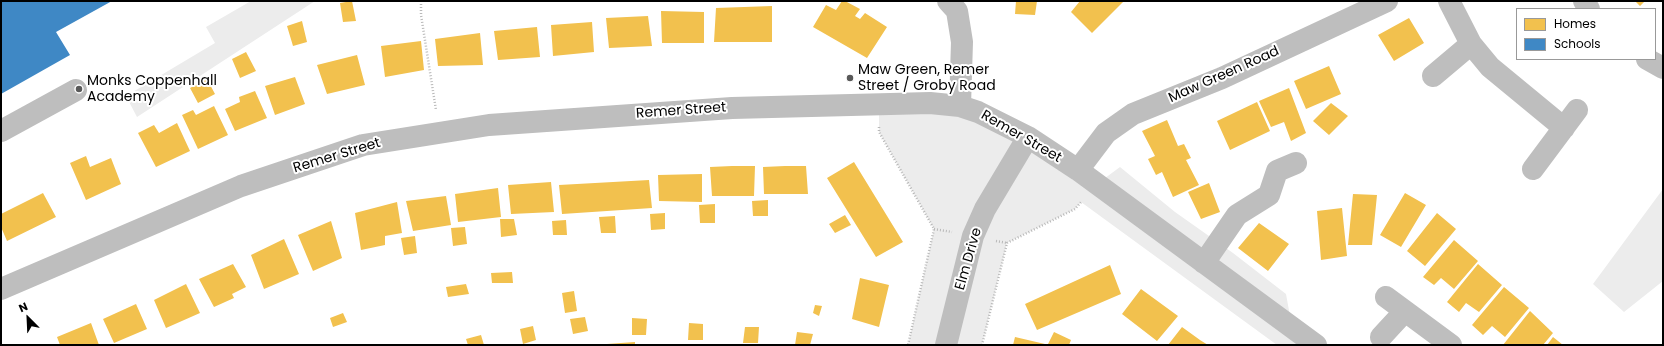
<!DOCTYPE html>
<html>
<head>
<meta charset="utf-8">
<style>
	body { margin:0 }
	#map { position:relative; width:1664px; height:346px; overflow:hidden; background:#fff; font-family:Poppins,sans-serif }
	canvas { display:block }
	.frame { position:absolute; inset:0; border:2px solid #000; pointer-events:none }
	.legend { position:absolute; left:1516px; top:8px; width:140px; height:52px; box-sizing:border-box; background:#fff; border:1px solid #999; margin:0; padding:5px 7px; list-style:none; font-size:12px; color:#000 }
	.legend li { display:flex; align-items:center; gap:8px; height:20px }
	.legend b { width:20px; border:1px solid #999 }
	.north { position:absolute; left:8px; top:298px; width:40px; height:40px; -webkit-text-stroke:3px #fff; paint-order:stroke; rotate:336deg; font-size:11px; font-weight:700; line-height:16px; text-align:center; color:#000 }
	.north::after { content:''; display:block; margin:auto; width:14px; height:18px; background:#000; clip-path:polygon(50% 0,100% 100%,50% 72%,0 100%) }
</style>
</head>
<body>
<div id="map">
<canvas width="1664" height="346"></canvas>
<div class="frame"></div>
<ul class="legend">
<li><b style="height:11px;background:#f2c14e"></b>Homes</li>
<li><b style="height:11px;background:#3f88c5"></b>Schools</li>
</ul>
<div class="north">N</div>
</div>
<script>
const context = document.querySelector('canvas').getContext('2d');
context.lineJoin = 'round';
function fillPath(path, color) { context.fillStyle = color; context.fill(path, 'evenodd'); }
const shape = rows => new Path2D(rows.map(r => 'M' + r).join(''));
function strokePath(path, color, width, dash) { context.strokeStyle = color; context.lineWidth = width; context.lineCap = dash ? 'butt' : 'round'; context.setLineDash(dash || []); context.stroke(path); }
function drawText(font, color, halo, rows, align = 'center') {
  context.font = font + ' Poppins,sans-serif'; context.lineWidth = 4; context.setLineDash([]); context.textBaseline = 'middle'; context.strokeStyle = halo; context.fillStyle = color; for (const [text, x, y, turn = 0] of rows) {
    context.save(); context.translate(x, y); context.rotate((+turn || 0) * Math.PI / 180); context.textAlign = isNaN(turn) ? turn : align; if (halo) context.strokeText(text, 0, 0); context.fillText(text, 0, 0); context.restore();
  }
}
fillPath(shape([
	[251,1,315,1,137,117,126,96,215,43,206,27],
	[879,104,960,106,1097,184,1120,167,1175,212,1233,253,1286,294,1292,327,1316,345,1277,345,1081,202,1075,209,1007,243,982,345,908,345,934,229,879,132],
	[1663,189,1663,281,1624,312,1593,284]
]), '#ececec');
fillPath(shape([
	[352,1,356,21,343,22,340,3],
	[842,1,845,1,860,9,855,16,860,19,865,13,887,27,867,58,813,27,826,5,836,10],
	[1016,1,1037,1,1035,15,1015,14],
	[1080,1,1124,1,1092,33,1071,12],
	[1635,1,1645,1,1640,6],
	[772,6,772,42,714,42,716,8],
	[661,11,704,12,704,43,662,43],
	[648,16,652,46,609,48,606,18],
	[1409,18,1424,43,1394,61,1378,35],
	[302,21,307,42,293,46,287,26],
	[592,22,594,52,553,56,551,25],
	[537,27,540,57,498,60,494,31],
	[480,33,483,65,438,66,435,39],
	[421,41,424,70,385,77,381,46],
	[246,52,256,71,240,78,232,59],
	[357,55,365,85,327,94,317,65],
	[1329,66,1341,94,1306,109,1294,81],
	[295,77,305,104,275,115,265,86],
	[207,79,215,94,198,103,190,88],
	[1289,88,1306,133,1291,141,1284,122,1271,127,1259,101],
	[255,91,267,118,235,131,225,109,240,102,239,97],
	[1257,102,1270,131,1230,150,1217,121],
	[1331,103,1348,116,1329,135,1313,121],
	[214,106,228,135,198,149,182,115,193,110,196,115],
	[1167,120,1178,146,1184,144,1191,158,1186,160,1199,185,1173,197,1162,172,1156,175,1148,159,1155,156,1142,131],
	[177,123,190,151,156,167,138,133,154,125,159,133],
	[86,156,90,167,111,158,121,184,86,200,70,163],
	[854,162,903,242,876,257,827,178],
	[732,166,755,166,754,196,712,196,710,167],
	[785,166,806,166,808,194,764,194,763,167],
	[702,174,702,202,659,201,658,175],
	[649,180,652,208,562,214,559,185],
	[551,182,554,212,511,214,508,185],
	[1209,183,1220,212,1201,219,1188,192],
	[498,188,501,217,458,222,455,194],
	[43,193,56,217,7,241,1,227,1,214],
	[1405,193,1426,205,1401,247,1380,235],
	[1353,194,1377,195,1372,245,1348,245],
	[446,196,451,225,413,231,406,201],
	[768,200,768,216,753,216,752,201],
	[397,202,402,233,385,236,385,245,361,250,355,213],
	[715,204,715,223,700,223,699,205],
	[1342,208,1347,256,1321,260,1317,211],
	[665,213,665,229,651,230,650,214],
	[1437,213,1456,229,1425,266,1407,251],
	[845,215,851,225,835,233,829,224],
	[615,216,616,233,601,233,599,217],
	[500,219,514,219,517,235,501,237],
	[566,220,567,235,553,235,552,221],
	[331,221,342,258,313,271,298,235],
	[1259,223,1289,244,1268,271,1238,248],
	[465,227,467,244,453,246,451,228],
	[415,236,417,253,404,255,401,238],
	[284,239,299,274,264,289,251,255],
	[1454,240,1478,261,1454,289,1441,278,1434,285,1423,277],
	[233,264,246,287,232,294,234,298,214,307,199,279],
	[1478,264,1502,285,1479,312,1466,303,1459,312,1447,302],
	[1110,265,1121,294,1037,330,1025,304],
	[512,272,513,283,492,283,491,273],
	[860,278,889,285,879,327,852,319],
	[186,284,200,313,166,328,154,300],
	[466,284,469,294,448,297,446,287],
	[1504,287,1529,308,1505,337,1492,326,1483,335,1472,325],
	[1141,289,1178,316,1157,341,1122,314],
	[574,291,577,311,565,313,562,293],
	[136,304,147,329,114,343,103,319],
	[815,305,822,306,819,316,813,313],
	[1530,311,1553,333,1543,345,1503,345],
	[343,313,347,322,333,327,330,318],
	[585,317,588,331,573,334,570,319],
	[632,318,647,319,646,335,632,335],
	[91,323,99,345,60,345,57,337],
	[689,323,703,324,703,340,688,340],
	[533,326,536,340,523,344,520,329],
	[745,327,759,327,758,343,743,343],
	[1182,327,1200,340,1208,345,1168,345],
	[797,332,813,334,810,345,795,345],
	[1054,332,1071,340,1069,345,1048,344],
	[481,335,484,345,468,345,466,339],
	[1015,337,1045,344,1045,345,1013,345],
	[1553,337,1563,345,1547,345],
	[635,342,635,345,607,345,607,344]
]), '#f2c14e');
fillPath(shape([
	[1,1,112,1,56,32,70,55,1,94]
]), '#3f88c5');
strokePath(shape([
	[421,1,421,15,436,110],
	[879,127,879,132,934,229,908,345],
	[934,229,952,232],
	[996,241,1007,243],
	[982,345,1007,243,1075,209,1082,201]
]), '#b9b9b9', 2.5, [1, 2]);
strokePath(shape([
	[948,1,957,11,962,42,960,106],
	[1449,1,1471,44,1490,67,1564,128],
	[1584,1,1589,9],
	[1647,59,1663,68],
	[1433,76,1471,44],
	[1,131,76,90],
	[1533,169,1577,110],
	[1078,170,1106,133,1133,114,1222,78,1387,1],
	[1204,263,1237,215,1269,195,1277,171,1296,163],
	[1,289,241,186,363,145,489,125,732,108,930,103,960,106,978,112,1028,137,1078,170,1316,345],
	[1386,297,1451,345],
	[1381,337,1405,311],
	[946,345,973,236,985,209,1028,137]
]), '#bebebe', 22);
for (const [x, y, r, color] of [
	[850,78,4,"#595959"],
	[79,89,4,"#595959"]
]) { const dot = new Path2D(); dot.arc(x, y, r, 0, 2 * Math.PI); context.fillStyle = color; context.fill(dot); strokePath(dot, '#fff', 1.5); }
drawText('14px', '#000', '#fff', [
	["Maw Green, Remer",858,70],
	["Street / Groby Road",858,86],
	["Monks Coppenhall",87,81],
	["Academy",87,97]
], 'left');
drawText('14px', '#000', '#fff', [
	["Maw Green Road",1224,75,-24],
	["Remer Street",681,111,-4],
	["Remer Street",1021,137,30],
	["Remer Street",337,156,-17],
	["Elm Drive",969,259,-74]
]);
</script>
</body>
</html>
